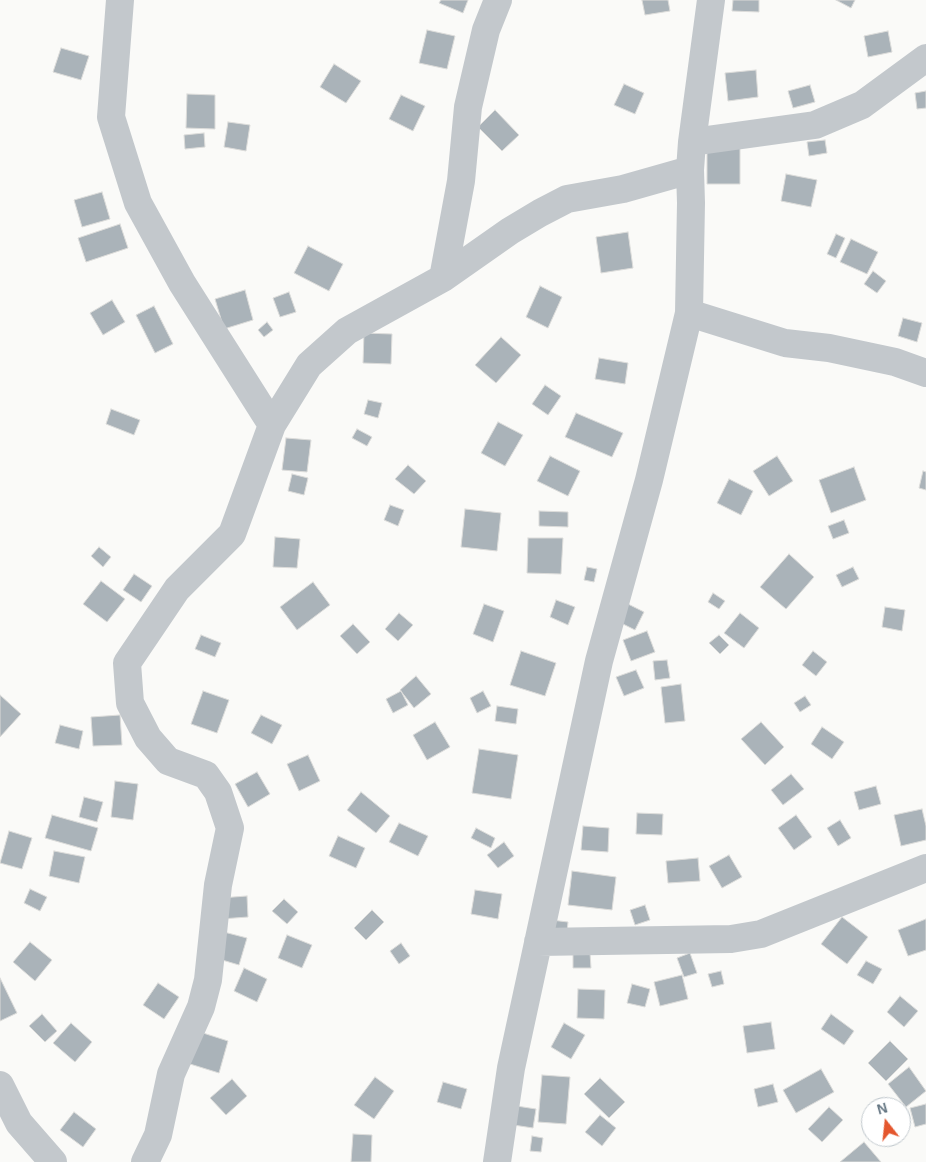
<!DOCTYPE html>
<html>
<head>
<meta charset="utf-8">
<style>
	body { margin:0 }
	#map { position:relative; width:926px; height:1162px; overflow:hidden; background:#fafaf8; font-family:Helvetica,sans-serif }
	canvas { display:block }
	.north { position:absolute; left:861px; top:1097px; width:50px; height:50px; box-sizing:border-box; background:#fff; border:1px solid #c1c8cd; border-radius:50%; rotate:344deg; font-size:14px; font-weight:700; line-height:20px; text-align:center; color:#657683 }
	.north::after { content:''; display:block; margin:auto; width:18px; height:22px; background:#e4572e; clip-path:polygon(50% 0,100% 100%,50% 72%,0 100%) }
</style>
</head>
<body>
<div id="map">
<canvas width="926" height="1162"></canvas>
<div class="north">N</div>
</div>
<script>
const context = document.querySelector('canvas').getContext('2d');
context.lineJoin = 'round';
function fillPath(path, color) { context.fillStyle = color; context.fill(path, 'evenodd'); }
const shape = rows => new Path2D(rows.map(r => 'M' + r).join(''));
function strokePath(path, color, width, dash) { context.strokeStyle = color; context.lineWidth = width; context.lineCap = dash ? 'butt' : 'round'; context.setLineDash(dash || []); context.stroke(path); }
const building = shape([
	[441,0,468,0,463,13,439,3,441,0],
	[642,0,668,0,670,11,645,15,642,0],
	[733,0,759,0,759,12,732,11,733,0],
	[836,0,855,0,851,8,836,0],
	[427,30,455,36,447,69,419,63,427,30],
	[888,31,892,52,868,57,864,36,888,31],
	[61,48,89,56,81,80,53,72,61,48],
	[334,64,361,81,346,103,320,87,334,64],
	[756,70,758,97,728,101,725,73,756,70],
	[624,84,644,93,635,114,614,105,624,84],
	[810,85,815,102,793,108,788,91,810,85],
	[926,91,926,108,917,109,915,93,926,91],
	[187,94,215,95,215,129,186,128,187,94],
	[401,95,425,106,413,131,389,119,401,95],
	[495,110,519,135,502,151,478,127,495,110],
	[228,122,250,125,246,151,224,147,228,122],
	[204,133,205,147,185,149,184,135,204,133],
	[825,140,827,153,809,156,807,142,825,140],
	[707,148,740,148,740,184,707,184,707,148],
	[786,174,817,180,811,207,781,201,786,174],
	[102,192,110,219,82,227,74,200,102,192],
	[120,224,128,248,86,262,78,238,120,224],
	[628,232,633,268,601,273,596,237,628,232],
	[836,234,845,238,836,258,827,254,836,234],
	[851,239,878,252,867,274,840,262,851,239],
	[308,246,343,264,329,291,294,273,308,246],
	[873,271,886,281,877,293,864,284,873,271],
	[540,286,562,297,548,328,526,317,540,286],
	[245,290,253,320,224,329,215,299,245,290],
	[289,292,296,312,280,317,273,298,289,292],
	[112,300,125,322,103,335,90,313,112,300],
	[154,306,173,344,155,353,136,315,154,306],
	[903,318,922,323,917,342,898,336,903,318],
	[267,322,273,330,264,337,258,330,267,322],
	[364,333,392,334,391,364,363,363,364,333],
	[501,337,521,355,496,383,475,365,501,337],
	[599,358,628,363,625,384,595,379,599,358],
	[545,385,561,396,548,415,532,404,545,385],
	[368,400,382,403,378,418,364,414,368,400],
	[111,409,140,420,134,435,106,424,111,409],
	[576,413,623,433,612,457,565,437,576,413],
	[498,422,523,435,505,466,481,453,498,422],
	[357,429,372,437,367,446,352,438,357,429],
	[286,438,311,440,307,472,282,470,286,438],
	[550,456,580,471,568,496,537,481,550,456],
	[777,456,793,481,769,496,753,471,777,456],
	[408,465,426,481,414,494,395,479,408,465],
	[854,467,866,500,831,513,819,480,854,467],
	[923,471,926,472,926,490,919,488,923,471],
	[292,474,308,478,304,495,288,491,292,474],
	[729,479,753,491,741,515,717,503,729,479],
	[390,505,404,510,398,526,384,520,390,505],
	[465,509,501,513,497,551,461,547,465,509],
	[539,511,568,512,568,527,539,526,539,511],
	[844,520,849,533,833,539,828,526,844,520],
	[275,537,300,539,297,568,273,567,275,537],
	[528,538,563,538,561,574,527,573,528,538],
	[99,547,111,557,103,567,91,556,99,547],
	[789,554,814,577,786,609,760,587,789,554],
	[587,567,597,569,594,582,584,580,587,567],
	[853,567,859,579,842,587,836,575,853,567],
	[134,574,152,586,141,602,123,590,134,574],
	[101,581,125,599,107,622,83,604,101,581],
	[313,582,330,605,297,630,280,607,313,582],
	[713,593,725,601,719,609,708,602,713,593],
	[556,600,575,607,568,625,550,617,556,600],
	[484,604,504,611,493,642,473,634,484,604],
	[628,604,644,612,635,630,619,622,628,604],
	[885,607,905,610,902,631,882,627,885,607],
	[399,613,413,625,398,641,385,629,399,613],
	[740,613,759,628,744,648,724,633,740,613],
	[353,624,370,642,357,654,340,636,353,624],
	[647,631,655,652,631,661,623,640,647,631],
	[201,635,221,643,215,657,195,649,201,635],
	[719,635,729,645,720,654,709,643,719,635],
	[521,651,556,663,545,696,510,685,521,651],
	[813,651,827,662,816,676,802,665,813,651],
	[667,660,670,678,655,680,653,661,667,660],
	[636,670,644,688,624,696,616,677,636,670],
	[416,676,431,694,414,708,400,690,416,676],
	[681,684,685,721,665,723,661,687,681,684],
	[203,691,229,700,217,733,191,724,203,691],
	[401,691,408,705,393,713,386,699,401,691],
	[483,691,491,706,477,713,470,698,483,691],
	[0,695,21,714,0,737,0,695],
	[805,696,811,705,800,712,794,703,805,696],
	[497,706,518,709,516,724,495,721,497,706],
	[120,715,122,745,93,746,91,717,120,715],
	[261,715,282,725,272,744,251,733,261,715],
	[435,722,450,747,427,760,413,735,435,722],
	[761,722,784,747,765,765,741,739,761,722],
	[60,725,83,731,79,749,55,743,60,725],
	[822,727,844,742,832,759,811,744,822,727],
	[479,749,518,755,511,799,472,793,479,749],
	[308,755,320,781,299,791,287,764,308,755],
	[257,772,270,794,248,807,235,784,257,772],
	[791,774,804,789,783,805,771,790,791,774],
	[115,781,138,784,133,820,111,817,115,781],
	[876,786,881,804,859,810,854,792,876,786],
	[361,792,390,816,376,833,347,810,361,792],
	[84,797,103,802,97,822,79,817,84,797],
	[922,809,926,826,926,840,901,846,894,815,922,809],
	[637,813,663,814,662,835,636,834,637,813],
	[52,815,98,828,91,851,45,838,52,815],
	[796,815,812,837,794,850,778,828,796,815],
	[840,820,851,838,838,846,827,828,840,820],
	[399,823,428,836,418,856,389,842,399,823],
	[583,826,609,828,608,852,581,850,583,826],
	[476,828,495,838,491,848,471,838,476,828],
	[9,831,32,838,22,869,0,863,9,831],
	[338,836,365,848,356,868,329,856,338,836],
	[504,842,514,856,498,868,487,855,504,842],
	[54,851,85,857,79,883,49,876,54,851],
	[729,855,742,877,722,888,709,866,729,855],
	[698,858,700,881,668,883,666,861,698,858],
	[572,871,616,877,612,910,568,905,572,871],
	[30,889,47,897,40,911,24,903,30,889],
	[475,890,502,894,498,919,471,914,475,890],
	[247,896,248,917,221,919,220,898,247,896],
	[284,899,298,912,287,924,272,911,284,899],
	[645,905,650,920,635,925,630,910,645,905],
	[372,910,384,922,366,940,354,928,372,910],
	[842,917,868,937,847,964,821,944,842,917],
	[926,919,926,950,908,956,898,930,926,919],
	[551,920,568,922,567,932,550,929,551,920],
	[220,931,247,938,239,965,212,957,220,931],
	[287,935,312,945,302,968,278,958,287,935],
	[30,942,52,960,35,981,13,962,30,942],
	[401,943,410,956,399,964,390,951,401,943],
	[590,953,591,968,573,968,573,954,590,953],
	[690,953,697,973,684,977,677,958,690,953],
	[866,961,882,969,873,984,857,975,866,961],
	[244,968,267,979,257,1002,234,991,244,968],
	[721,971,724,984,712,987,708,974,721,971],
	[682,975,688,999,660,1006,654,982,682,975],
	[0,978,17,1013,0,1021,0,978],
	[158,983,179,997,164,1019,143,1005,158,983],
	[632,984,650,989,645,1007,627,1003,632,984],
	[578,989,605,990,604,1019,577,1018,578,989],
	[900,996,918,1011,904,1027,887,1012,900,996],
	[42,1014,57,1031,45,1042,29,1026,42,1014],
	[831,1014,854,1031,844,1045,821,1029,831,1014],
	[771,1022,775,1049,747,1053,743,1026,771,1022],
	[71,1023,92,1042,75,1062,53,1043,71,1023],
	[564,1023,585,1035,571,1059,551,1047,564,1023],
	[200,1032,228,1041,219,1073,190,1064,200,1032],
	[890,1041,908,1059,886,1081,868,1063,890,1041],
	[909,1067,926,1091,906,1107,888,1084,909,1067],
	[821,1069,834,1092,796,1113,783,1090,821,1069],
	[542,1075,570,1077,566,1124,538,1122,542,1075],
	[375,1077,394,1091,374,1119,354,1105,375,1077],
	[600,1078,625,1102,609,1118,584,1094,600,1078],
	[232,1079,247,1096,226,1115,210,1098,232,1079],
	[443,1082,467,1089,461,1109,437,1102,443,1082],
	[773,1084,778,1102,758,1107,754,1089,773,1084],
	[926,1104,926,1124,915,1127,910,1108,926,1104],
	[510,1105,536,1109,533,1128,507,1124,510,1105],
	[829,1107,843,1120,822,1142,808,1129,829,1107],
	[74,1112,96,1129,83,1147,60,1130,74,1112],
	[600,1115,616,1128,602,1146,585,1132,600,1115],
	[353,1134,372,1135,371,1162,351,1162,353,1134],
	[532,1136,543,1138,541,1152,530,1151,532,1136],
	[864,1142,881,1162,840,1162,864,1142]
]);
fillPath(building, '#aab3b9');
strokePath(building, '#dcdcda', 1);
strokePath(shape([
	[120,0,111,117,138,203,182,283,272,425],
	[692,142,815,125,862,105,926,58],
	[443,278,461,181,468,107,486,30,498,0],
	[689,313,785,343,829,348,895,362,926,373],
	[538,942,731,939,761,934,926,868],
	[0,1085,19,1123,53,1162],
	[145,1162,158,1135,171,1074,201,1007,208,980,218,885,230,828,218,792,206,775,168,761,148,738,130,703,127,663,177,589,232,534,272,425,309,365,347,331,443,278,510,231,540,213,567,199,623,189,690,170],
	[497,1162,511,1068,599,661,649,480,689,313,691,203,690,170,692,142,711,0]
]), '#c3c8cc', 28);
</script>
</body>
</html>
